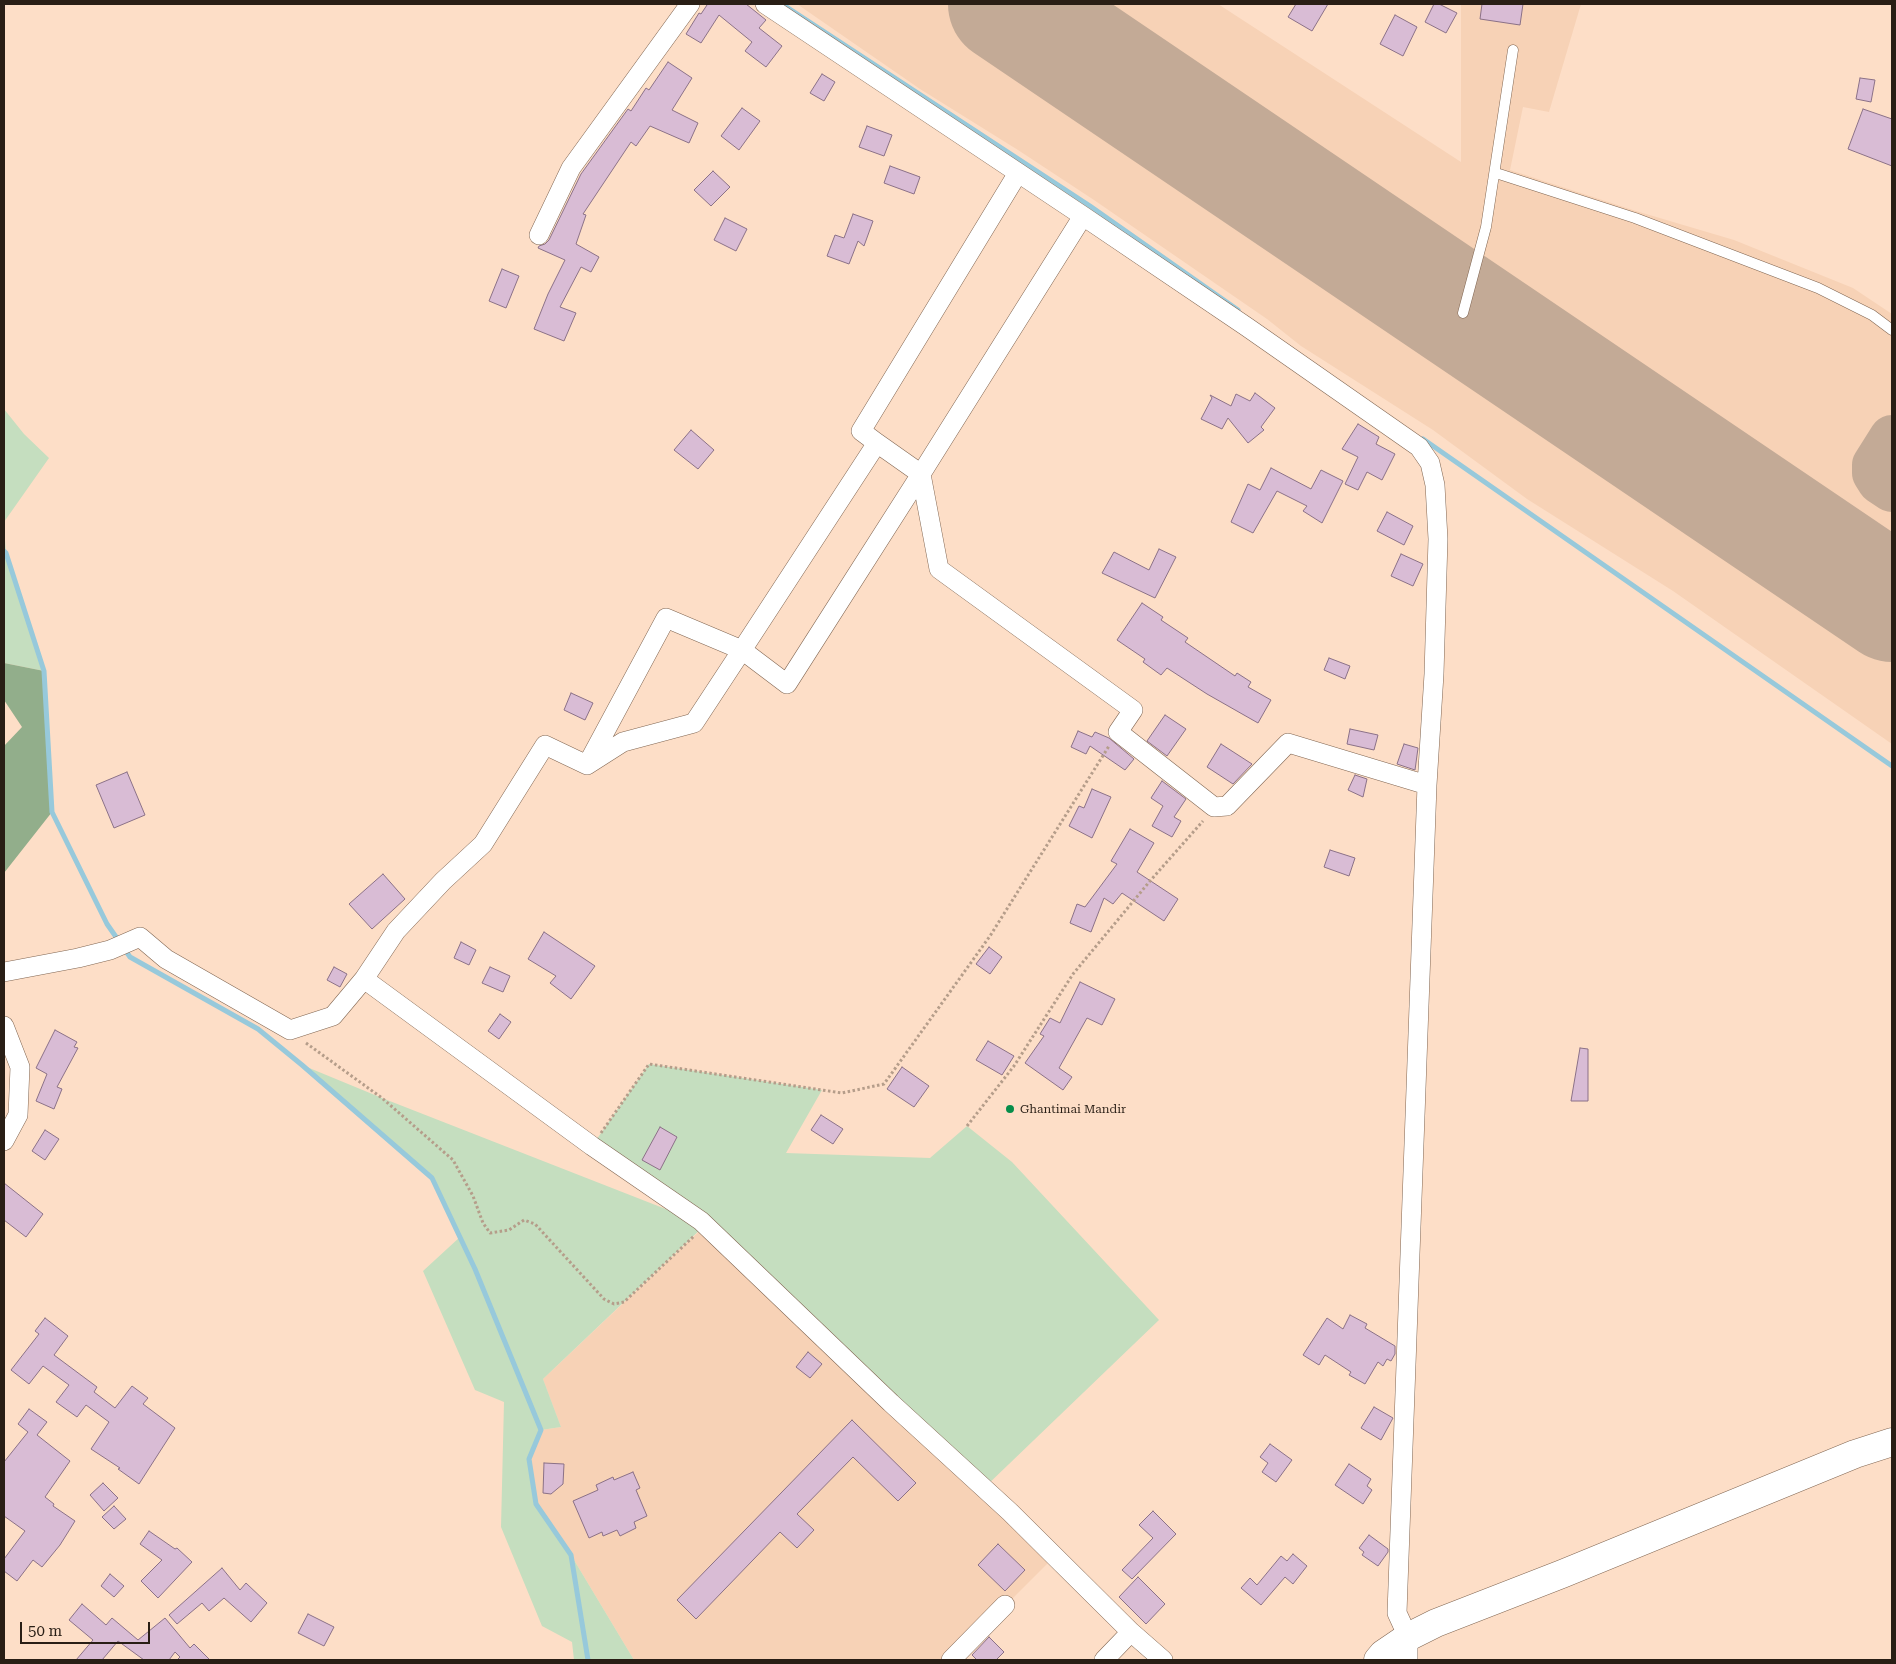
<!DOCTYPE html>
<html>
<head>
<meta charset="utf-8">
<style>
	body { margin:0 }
	#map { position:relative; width:1896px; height:1664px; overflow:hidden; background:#fddec7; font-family:"Roboto Serif",serif }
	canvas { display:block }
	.frame { position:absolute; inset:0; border:5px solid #291e15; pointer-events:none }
	.scale { position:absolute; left:20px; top:1622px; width:130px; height:22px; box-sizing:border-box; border:2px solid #291e15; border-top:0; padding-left:6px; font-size:15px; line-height:18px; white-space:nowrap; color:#291e15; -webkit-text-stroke:4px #fddec7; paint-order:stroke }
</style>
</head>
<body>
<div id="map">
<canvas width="1896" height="1664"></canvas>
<div class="frame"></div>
<div class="scale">50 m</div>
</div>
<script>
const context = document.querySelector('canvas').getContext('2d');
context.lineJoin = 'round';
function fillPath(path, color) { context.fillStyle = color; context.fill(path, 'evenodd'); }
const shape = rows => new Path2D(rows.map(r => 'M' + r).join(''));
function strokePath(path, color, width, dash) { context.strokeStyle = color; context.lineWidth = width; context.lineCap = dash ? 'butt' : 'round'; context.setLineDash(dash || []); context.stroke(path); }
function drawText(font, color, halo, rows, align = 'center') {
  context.font = font + ' "Roboto Serif",serif'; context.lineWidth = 4.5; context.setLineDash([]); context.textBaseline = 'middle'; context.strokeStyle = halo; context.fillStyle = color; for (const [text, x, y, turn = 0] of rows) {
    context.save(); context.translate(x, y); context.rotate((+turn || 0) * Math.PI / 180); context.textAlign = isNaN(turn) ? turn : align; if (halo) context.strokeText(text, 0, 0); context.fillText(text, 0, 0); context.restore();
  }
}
fillPath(shape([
	[797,4,1218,4,1461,162,1461,4,1581,4,1549,112,1523,107,1510,170,1636,211,1734,240,1853,288,1892,314,1892,744,1673,591,1527,499,1433,430,1301,346,1267,319,1094,200,1018,150,920,89],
	[706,1225,1054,1557,951,1660,634,1660,571,1555,536,1504,529,1459,541,1430,561,1427,543,1379]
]), '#f7d2b6');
fillPath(shape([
	[4,409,24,434,49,458,4,522],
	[4,527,6,553,44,671,4,663],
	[649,1064,822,1090,786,1153,930,1158,967,1126,1012,1162,1159,1320,984,1488,705,1225,543,1379,561,1427,541,1430,529,1459,536,1504,571,1555,634,1660,574,1660,572,1642,542,1626,501,1527,504,1402,475,1390,423,1271,460,1237,432,1178,302,1065,382,1098,704,1224,592,1146]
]), '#c5debf');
fillPath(shape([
	[4,663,44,671,52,812,4,873,4,746,22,727,4,700]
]), '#92ae8b');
strokePath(shape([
	[782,4,1090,206,1238,310],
	[1423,439,1892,766],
	[4,551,6,553,44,671,52,812,107,924,130,957,258,1029,302,1065,432,1178,475,1269,541,1430,529,1459,536,1504,571,1555,588,1660]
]), '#97c9db', 5);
strokePath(shape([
	[1892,438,1875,465,1875,473,1880,481,1892,489],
	[1857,579,1874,578,1892,574]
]), '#c3aa96', 46);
strokePath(shape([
	[1007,4,1892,603]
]), '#c3aa96', 118);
const building = shape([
	[705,4,746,4,766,20,759,28,782,46,766,67,745,51,752,42,719,15,701,43,686,34,699,13,701,14,707,5,705,4],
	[1296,4,1328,4,1312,31,1288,17,1296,4],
	[1434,4,1439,4,1457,13,1446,33,1425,22,1434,4],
	[1482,4,1523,4,1520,25,1480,19,1482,4],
	[1395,15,1417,27,1403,56,1380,44,1395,15],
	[668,62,692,78,672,110,698,123,689,143,650,126,636,146,631,142,583,214,586,215,576,244,599,257,591,272,581,267,560,307,576,313,564,341,534,329,548,294,565,260,538,248,539,246,545,244,549,240,581,174,628,109,631,111,646,88,649,90,668,62],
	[822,74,835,82,824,101,810,93,822,74],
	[1860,78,1875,80,1871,102,1856,99,1860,78],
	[742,108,760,121,739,150,721,136,742,108],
	[1863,109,1892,119,1892,166,1848,149,1863,109],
	[867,126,892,135,884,156,859,147,867,126],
	[890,166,920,177,914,194,884,183,890,166],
	[713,171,730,187,711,206,694,190,713,171],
	[853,214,873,221,864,246,858,241,849,264,827,256,835,235,844,238,853,214],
	[725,218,747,229,736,251,714,240,725,218],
	[502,269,519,276,506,308,489,301,502,269],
	[1255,393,1275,408,1261,427,1264,430,1248,443,1228,418,1222,429,1201,419,1212,398,1210,395,1231,406,1236,394,1250,401,1255,393],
	[1358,424,1379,437,1376,444,1395,454,1382,480,1367,472,1358,490,1345,484,1358,457,1342,449,1358,424],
	[691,430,714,450,698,469,674,450,691,430],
	[1271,468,1311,489,1321,470,1343,481,1322,523,1303,511,1307,506,1277,491,1253,533,1231,522,1248,484,1260,490,1271,468],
	[1387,512,1413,526,1404,545,1377,531,1387,512],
	[1159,549,1176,557,1155,598,1102,573,1114,552,1149,570,1159,549],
	[1401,554,1423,564,1413,586,1391,576,1401,554],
	[1142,603,1163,617,1161,620,1188,638,1185,642,1235,676,1237,673,1251,682,1248,687,1271,700,1258,723,1207,694,1167,668,1161,675,1143,662,1145,659,1117,640,1142,603],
	[1329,658,1350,666,1345,679,1324,670,1329,658],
	[571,693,593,703,585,720,564,710,571,693],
	[1165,715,1186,729,1167,756,1147,741,1165,715],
	[1350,729,1378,735,1374,750,1347,744,1350,729],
	[1078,731,1092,737,1095,732,1109,738,1134,759,1125,770,1090,746,1086,754,1071,747,1078,731],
	[1221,744,1252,764,1233,784,1207,767,1221,744],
	[1404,744,1418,748,1415,770,1397,764,1404,744],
	[127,772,145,815,114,828,96,785,127,772],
	[1355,775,1367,779,1363,797,1348,790,1355,775],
	[1162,781,1186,799,1174,817,1181,821,1172,837,1152,826,1163,806,1151,798,1162,781],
	[1092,789,1111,797,1092,838,1069,826,1079,806,1084,808,1092,789],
	[1130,829,1154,843,1137,872,1178,899,1164,921,1122,893,1113,904,1104,898,1091,932,1070,923,1077,904,1085,907,1117,864,1111,861,1130,829],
	[1330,850,1355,858,1349,876,1324,867,1330,850],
	[383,874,405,899,372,929,349,904,383,874],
	[544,932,595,966,571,999,550,983,556,976,528,959,544,932],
	[461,942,476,950,469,965,454,958,461,942],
	[989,947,1002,957,990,974,976,964,989,947],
	[334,967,347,974,340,987,327,980,334,967],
	[490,967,510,976,503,992,482,983,490,967],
	[1080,982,1115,999,1102,1025,1087,1018,1059,1068,1072,1077,1063,1090,1025,1063,1044,1036,1040,1034,1050,1018,1060,1023,1080,982],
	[500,1014,511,1022,499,1039,488,1031,500,1014],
	[55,1030,77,1042,74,1047,78,1048,57,1087,62,1089,54,1109,36,1101,47,1074,36,1068,55,1030],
	[988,1041,1014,1056,1002,1075,976,1060,988,1041],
	[1580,1048,1588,1049,1588,1101,1571,1101,1580,1048],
	[902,1067,929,1086,914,1107,887,1089,902,1067],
	[821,1115,843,1129,833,1144,811,1130,821,1115],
	[660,1127,677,1137,660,1170,642,1160,660,1127],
	[45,1130,59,1139,45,1160,32,1151,45,1130],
	[4,1183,43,1214,26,1237,4,1220,4,1183],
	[1350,1315,1367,1324,1365,1328,1395,1346,1395,1354,1391,1361,1387,1359,1383,1366,1378,1362,1365,1384,1349,1375,1351,1372,1325,1355,1319,1365,1303,1355,1327,1318,1343,1329,1350,1315],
	[45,1318,68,1336,54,1355,97,1387,94,1392,115,1408,132,1386,148,1398,143,1404,175,1428,139,1484,118,1469,120,1468,91,1449,109,1422,86,1405,77,1417,56,1402,69,1385,43,1366,29,1384,11,1370,39,1334,35,1331,45,1318],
	[808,1352,822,1364,810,1378,796,1367,808,1352],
	[1374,1407,1393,1418,1381,1440,1361,1428,1374,1407],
	[29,1409,47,1422,37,1435,70,1461,45,1497,54,1504,53,1506,75,1521,60,1545,42,1567,33,1560,17,1581,4,1571,4,1559,25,1531,4,1516,4,1462,28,1432,18,1424,29,1409],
	[852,1420,916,1483,898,1501,853,1457,797,1514,814,1530,797,1548,780,1532,696,1619,677,1600,852,1420],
	[1270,1444,1292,1460,1276,1482,1262,1472,1268,1463,1260,1457,1270,1444],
	[544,1463,564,1464,563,1484,551,1494,543,1493,544,1463],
	[1349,1464,1371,1479,1367,1486,1372,1490,1363,1504,1335,1485,1349,1464],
	[633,1472,640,1488,636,1490,647,1516,634,1522,636,1528,620,1536,617,1530,603,1536,602,1532,589,1538,573,1501,598,1490,596,1485,613,1477,614,1480,633,1472],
	[103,1483,118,1498,104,1511,90,1495,103,1483],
	[114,1506,126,1519,114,1529,102,1517,114,1506],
	[1153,1511,1176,1534,1132,1579,1122,1570,1153,1538,1139,1525,1153,1511],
	[149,1531,175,1549,177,1548,192,1562,158,1598,141,1581,162,1560,140,1544,149,1531],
	[1369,1535,1388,1549,1388,1552,1378,1566,1362,1555,1364,1552,1359,1548,1369,1535],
	[998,1544,1025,1570,1005,1591,978,1565,998,1544],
	[1293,1554,1307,1566,1293,1584,1285,1577,1261,1605,1241,1588,1250,1578,1257,1585,1281,1556,1287,1561,1293,1554],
	[222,1568,240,1590,246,1583,267,1603,251,1622,224,1598,209,1611,202,1603,177,1624,169,1615,222,1568],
	[110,1574,124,1586,114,1597,101,1586,110,1574],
	[1138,1577,1165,1604,1146,1624,1119,1597,1138,1577],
	[82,1604,106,1625,112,1618,138,1640,165,1618,190,1648,194,1644,210,1660,177,1660,180,1657,175,1652,169,1660,144,1660,118,1641,102,1660,76,1660,93,1640,69,1620,82,1604],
	[308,1614,334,1627,324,1646,298,1633,308,1614],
	[989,1637,1004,1652,996,1660,977,1660,972,1655,989,1637]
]);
fillPath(building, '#d9bcd5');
strokePath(building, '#8b7187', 1);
const service = shape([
	[1496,173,1635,218,1818,288,1872,315,1892,330],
	[1463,313,1486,227,1513,50]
]);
const minor = shape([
	[765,4,1083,216,1247,327,1419,447,1430,463,1435,485,1438,539,1434,674,1427,785,1397,1613,1408,1637,1408,1660],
	[1083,216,921,474,787,684,742,650,694,723,623,742,587,765,666,618,742,650,877,443,921,474,939,569,1133,710,1118,732,1214,807,1227,806,1288,743,1427,785],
	[539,235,571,168,690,4],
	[877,443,861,431,1018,173],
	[587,765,545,745,483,844,443,881,396,931,364,979,592,1146,701,1221,891,1403,1010,1512,1131,1632,1163,1660],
	[4,972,78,958,110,950,140,937,166,959,290,1030,333,1016,364,979],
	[4,1026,20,1067,18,1115,4,1141],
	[951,1660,1005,1605],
	[1104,1660,1131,1632]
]);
const secondary = shape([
	[1378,1660,1383,1654,1408,1637,1436,1623,1562,1574,1855,1454,1892,1442]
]);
strokePath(service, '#816652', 11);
strokePath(minor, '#816652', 20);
strokePath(secondary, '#816652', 29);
strokePath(shape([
	[306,1043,382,1098,453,1160,473,1196,483,1223,490,1233,509,1230,524,1220,535,1224,604,1299,614,1304,624,1302,694,1236],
	[967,1126,1014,1066,1073,974,1150,881,1203,821],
	[601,1133,649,1064,842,1093,884,1084,990,936,1109,746]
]), '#b59d8a', 3, [2.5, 2.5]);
strokePath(service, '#fff', 10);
strokePath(minor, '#fff', 19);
strokePath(secondary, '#fff', 28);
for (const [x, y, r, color] of [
	[1010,1109,5,"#068d4a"]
]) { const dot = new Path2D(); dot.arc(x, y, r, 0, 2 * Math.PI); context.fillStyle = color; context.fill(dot); strokePath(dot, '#fddec7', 2); }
drawText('12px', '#291e15', '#fddec7', [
	["Ghantimai Mandir",1020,1109]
], 'left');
</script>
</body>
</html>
